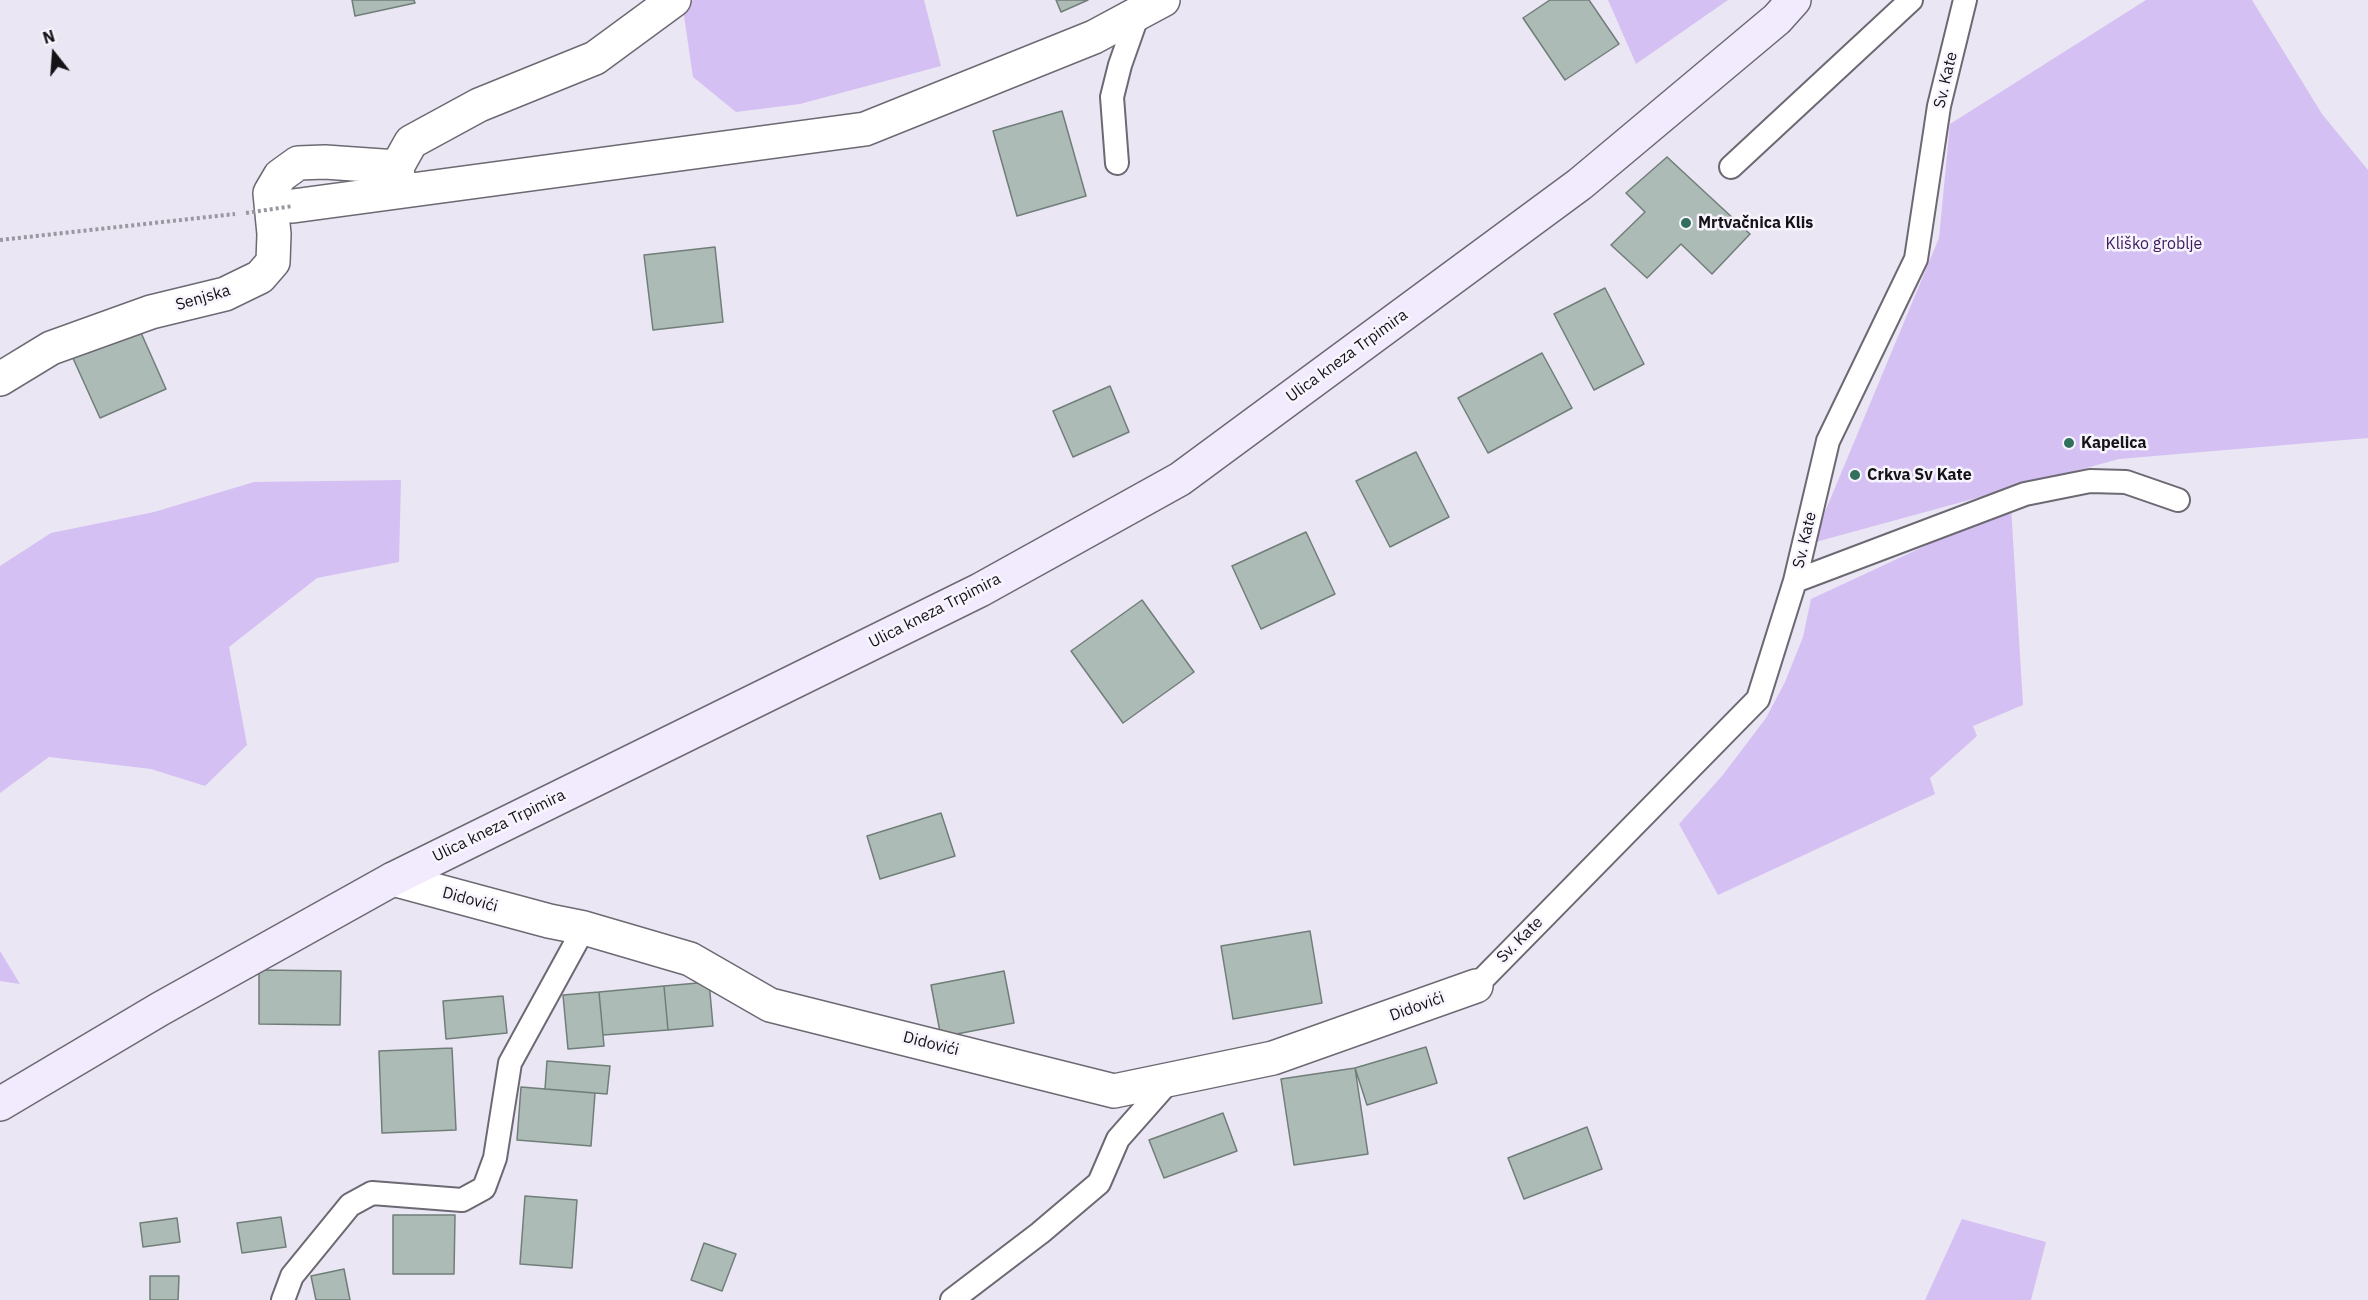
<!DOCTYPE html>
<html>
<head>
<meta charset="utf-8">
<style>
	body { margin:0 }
	#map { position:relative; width:2368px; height:1300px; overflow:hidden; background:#ebe6f3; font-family:"IBM Plex Sans",sans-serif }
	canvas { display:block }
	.north { position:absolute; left:24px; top:24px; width:60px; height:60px; -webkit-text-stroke:4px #f8f4fe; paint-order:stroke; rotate:343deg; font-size:16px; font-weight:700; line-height:24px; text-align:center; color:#151317 }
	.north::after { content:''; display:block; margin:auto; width:21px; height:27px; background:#151317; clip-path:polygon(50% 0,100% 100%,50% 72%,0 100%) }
</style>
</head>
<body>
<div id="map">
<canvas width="2368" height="1300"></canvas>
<div class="north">N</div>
</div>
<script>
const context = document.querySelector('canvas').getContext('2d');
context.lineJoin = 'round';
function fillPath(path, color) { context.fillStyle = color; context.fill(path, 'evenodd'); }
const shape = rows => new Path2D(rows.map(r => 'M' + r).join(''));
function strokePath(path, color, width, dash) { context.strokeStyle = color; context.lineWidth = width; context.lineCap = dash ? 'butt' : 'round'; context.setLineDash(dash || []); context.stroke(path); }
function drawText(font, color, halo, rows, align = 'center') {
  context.font = font + ' "IBM Plex Sans",sans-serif'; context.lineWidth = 5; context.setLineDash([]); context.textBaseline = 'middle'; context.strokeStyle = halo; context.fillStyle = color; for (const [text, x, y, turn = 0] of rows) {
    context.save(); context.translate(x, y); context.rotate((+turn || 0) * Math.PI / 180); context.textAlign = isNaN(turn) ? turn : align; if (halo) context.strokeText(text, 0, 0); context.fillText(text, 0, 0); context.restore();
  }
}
fillPath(shape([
	[693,0,924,0,941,66,800,104,736,112,693,77,683,9],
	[1608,0,1728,0,1636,64],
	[2146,0,2252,0,2322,114,2368,170,2368,438,2119,459,1812,543,1939,238,1950,124],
	[401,480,399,562,317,578,229,647,247,745,205,786,151,769,49,757,0,793,0,566,51,533,154,512,254,482],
	[2011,506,2023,705,1973,726,1977,736,1930,778,1935,794,1718,895,1679,824,1722,776,1766,718,1785,682,1803,637,1811,599],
	[0,951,20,984,0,981],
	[1962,1219,2046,1242,2031,1300,1925,1300]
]), '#d4c0f3');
const building = shape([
	[352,0,414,0,415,3,355,16,352,0],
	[1056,0,1088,0,1061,12,1056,0],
	[1550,0,1589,0,1619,44,1565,80,1523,18,1550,0],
	[1062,111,1086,196,1017,216,993,131,1062,111],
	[1667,157,1750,234,1712,274,1681,244,1647,278,1611,245,1645,212,1626,193,1667,157],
	[715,247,723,322,653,330,644,255,715,247],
	[1605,288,1644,364,1594,390,1554,314,1605,288],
	[138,326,166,389,100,418,72,356,138,326],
	[1542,353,1572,408,1488,453,1458,398,1542,353],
	[1110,386,1129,432,1073,457,1053,411,1110,386],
	[1416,452,1449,517,1390,547,1356,481,1416,452],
	[1306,532,1335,594,1261,629,1232,566,1306,532],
	[1142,600,1194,672,1123,723,1071,651,1142,600],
	[941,813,955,856,880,879,867,836,941,813],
	[1310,931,1322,1003,1233,1019,1221,946,1310,931],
	[259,970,341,971,340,1025,259,1024,259,970],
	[1004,971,1014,1023,941,1037,931,985,1004,971],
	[709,982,713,1026,668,1030,664,986,709,982],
	[664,986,668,1030,603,1035,599,992,664,986],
	[599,992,604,1046,568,1049,563,995,599,992],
	[503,996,507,1033,446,1039,443,1001,503,996],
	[1426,1047,1437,1083,1367,1105,1355,1068,1426,1047],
	[452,1048,456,1130,382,1133,379,1051,452,1048],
	[547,1061,610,1066,607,1094,545,1089,547,1061],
	[1355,1068,1368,1154,1294,1165,1281,1079,1355,1068],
	[521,1087,595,1093,591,1146,517,1140,521,1087],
	[1223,1113,1237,1151,1164,1178,1149,1140,1223,1113],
	[1587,1127,1602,1169,1524,1199,1508,1158,1587,1127],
	[525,1196,577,1200,572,1268,520,1264,525,1196],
	[393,1215,455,1215,454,1274,393,1274,393,1215],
	[281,1217,286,1247,242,1253,237,1223,281,1217],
	[177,1218,180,1242,143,1247,140,1223,177,1218],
	[704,1243,736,1254,722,1291,691,1280,704,1243],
	[344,1269,350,1300,316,1300,311,1276,344,1269],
	[150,1276,179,1276,178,1300,150,1300,150,1276]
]);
fillPath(building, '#adbbb6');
strokePath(building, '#707e79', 1.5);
const lane = shape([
	[1117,163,1112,97,1120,65,1138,14],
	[1731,167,1911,0],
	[1795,581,2025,494,2090,481,2126,482,2178,500],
	[1476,986,1758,699,1795,581,1828,441,1916,259,1939,106,1965,0],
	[283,1300,292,1276,350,1205,372,1193,462,1200,484,1188,495,1158,510,1063,584,928],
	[952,1300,1040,1233,1099,1183,1118,1139,1171,1079]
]);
const street = shape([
	[399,187,397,167,411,142,479,105,595,58,674,0],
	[293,206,865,129,1094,37,1163,0],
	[0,379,51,348,151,312,225,294,260,277,273,262,274,234,270,193,280,176,298,163,325,162,397,167],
	[393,879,549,921,584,928,690,959,770,1005,1114,1091,1273,1058,1476,986]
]);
const secondary = shape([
	[0,1104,160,1009,393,879,980,590,1180,479,1580,184,1777,19,1794,0]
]);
strokePath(lane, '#6d6973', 26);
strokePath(street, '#6d6973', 36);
strokePath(secondary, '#6d6973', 36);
strokePath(shape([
	[0,240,235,214]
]), '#9b97a0', 4, [3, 3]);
strokePath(lane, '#fff', 22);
strokePath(street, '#fff', 33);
strokePath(secondary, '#f2ebfe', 33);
strokePath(shape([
	[246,213,293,206]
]), '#9b97a0', 4, [3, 3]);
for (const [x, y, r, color] of [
	[1686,223,6,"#31705d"],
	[2069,443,6,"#31705d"],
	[1855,475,6,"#31705d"]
]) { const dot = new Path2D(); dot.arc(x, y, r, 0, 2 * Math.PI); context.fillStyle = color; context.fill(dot); strokePath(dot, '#f8f4fe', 2); }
drawText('16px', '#151317', '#f8f4fe', [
	["Sv. Kate",1946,80,-77],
	["Senjska",203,298,-16],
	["Ulica kneza Trpimira",1347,356,-36],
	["Sv. Kate",1805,540,-77],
	["Ulica kneza Trpimira",935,611,-27],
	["Ulica kneza Trpimira",499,826,-26],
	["Didovići",470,900,15],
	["Sv. Kate",1520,940,-45],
	["Didovići",1417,1007,-20],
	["Didovići",931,1044,14]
]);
drawText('bold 16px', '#151317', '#f8f4fe', [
	["Mrtvačnica Klis",1698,223],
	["Kapelica",2081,443],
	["Crkva Sv Kate",1867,475]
], 'left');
drawText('16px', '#3b1b5c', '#f8f4fe', [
	["Kliško groblje",2154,244]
]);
</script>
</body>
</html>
